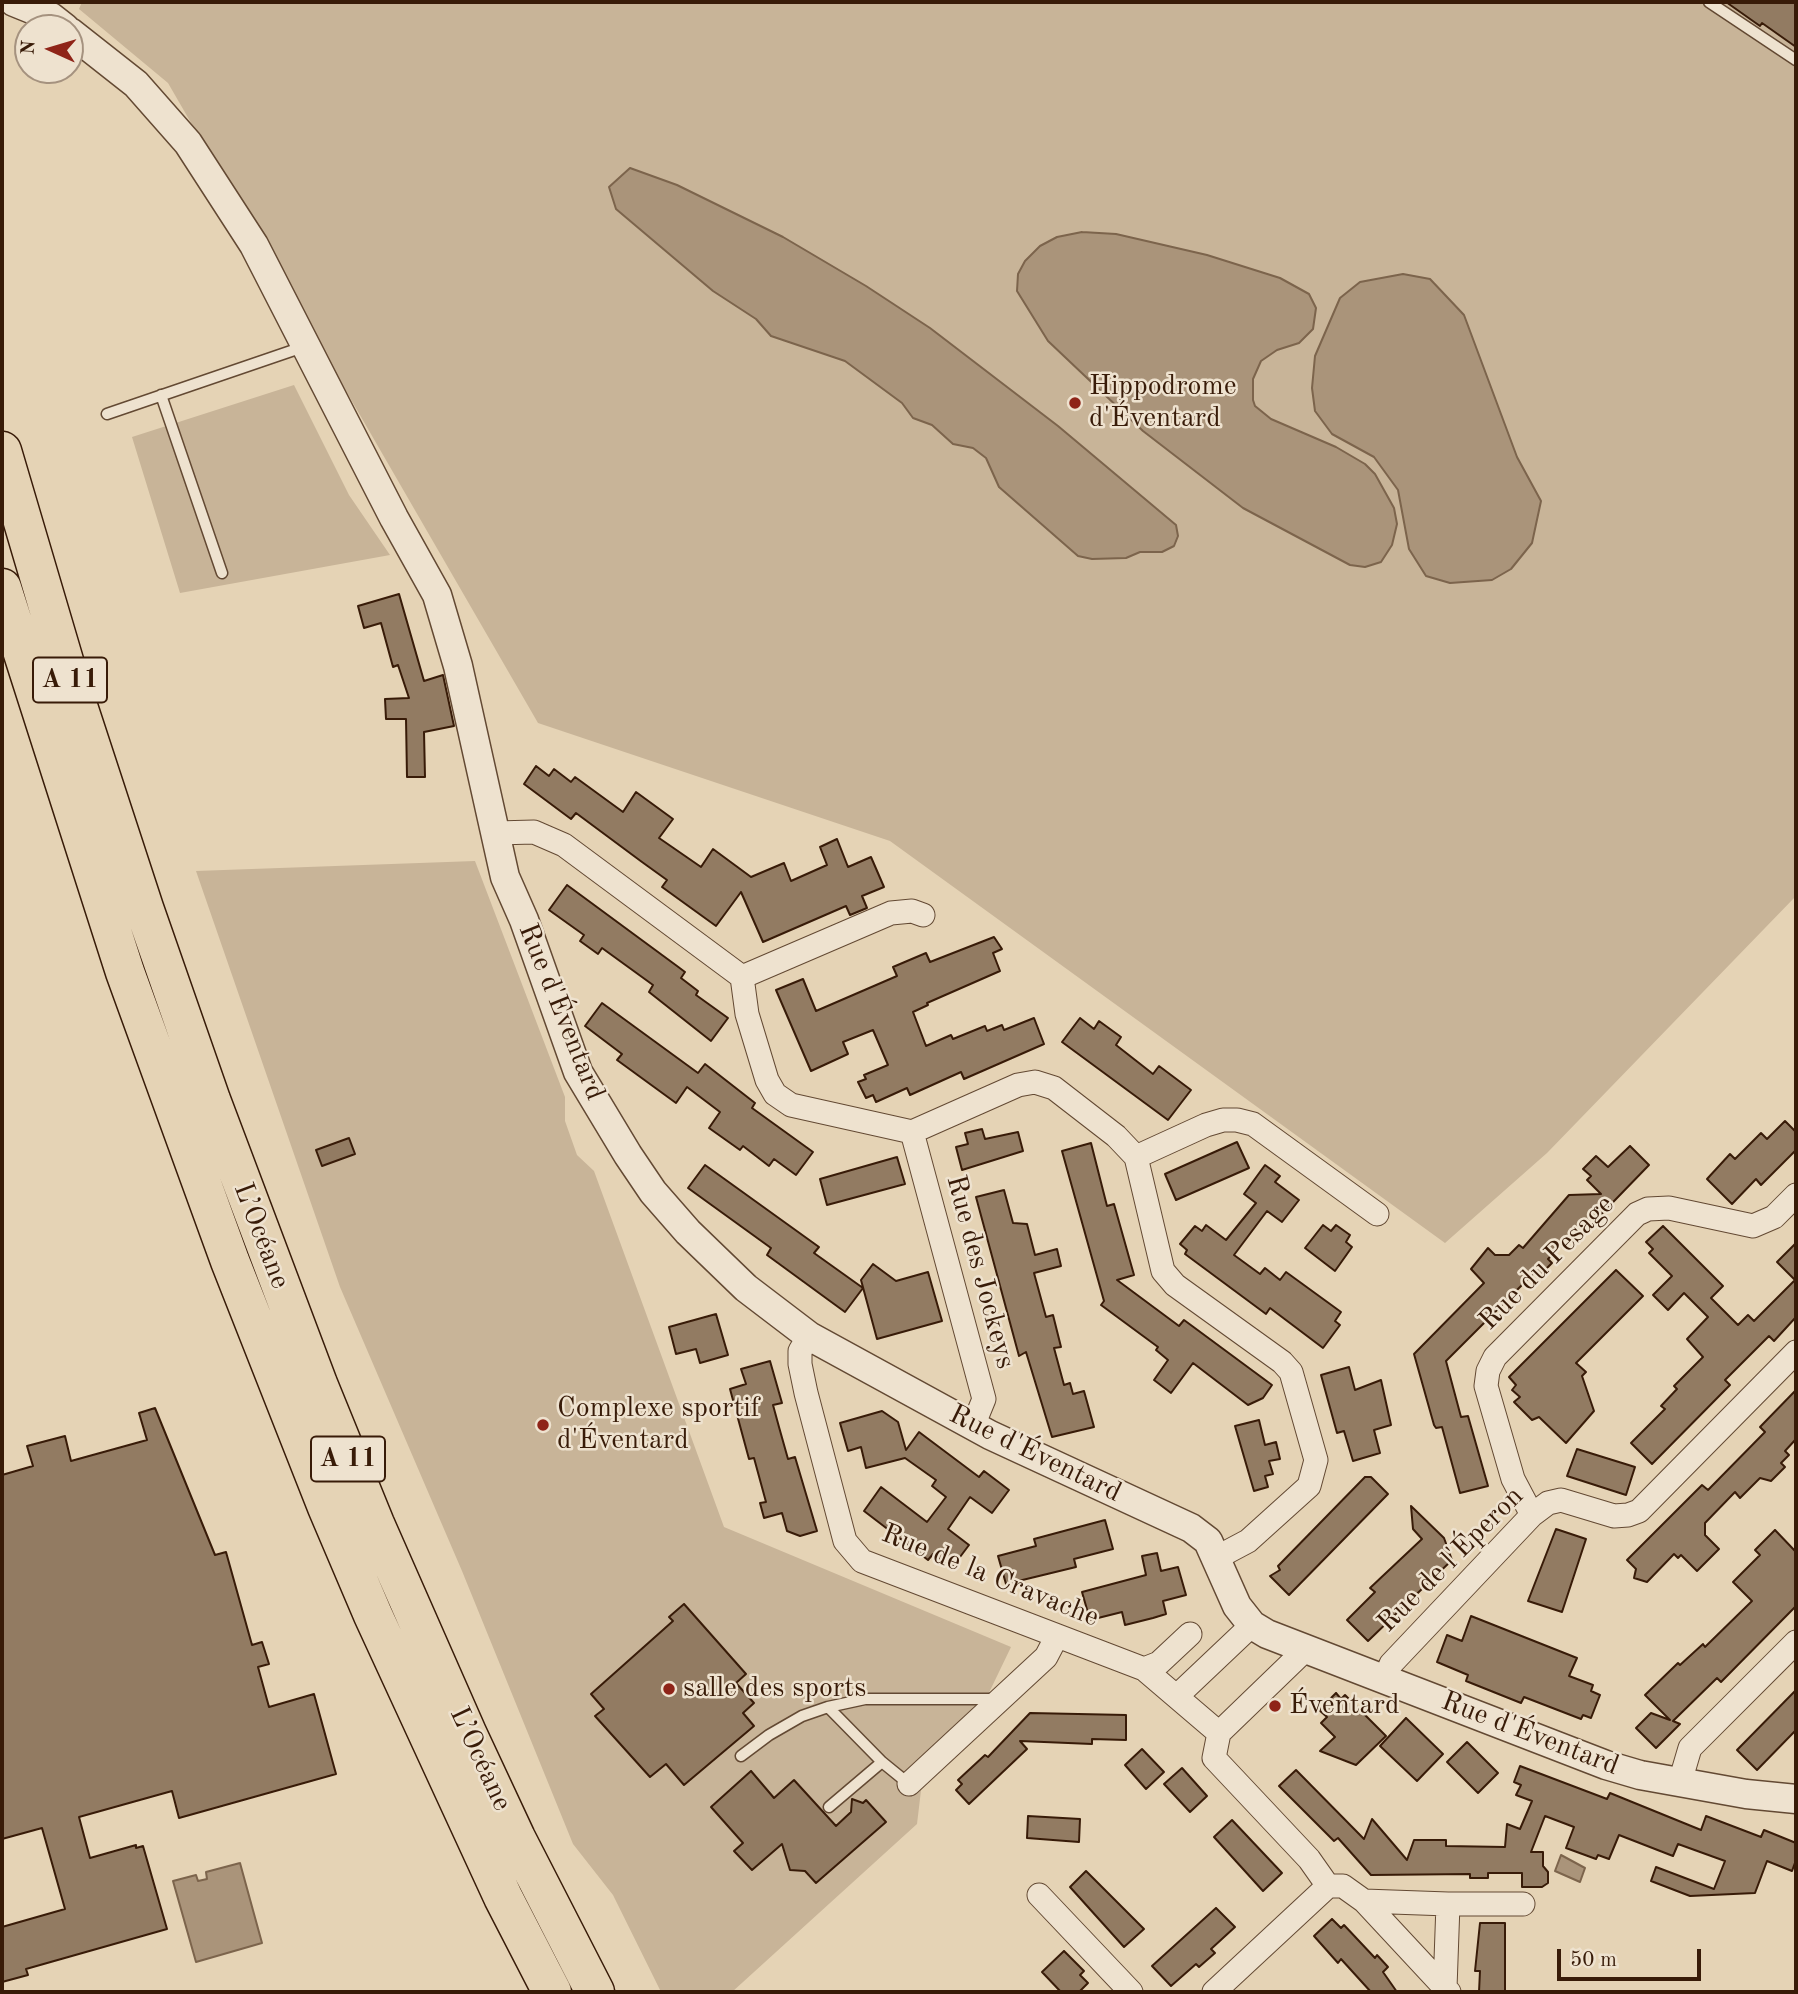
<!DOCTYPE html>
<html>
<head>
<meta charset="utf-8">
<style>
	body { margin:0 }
	#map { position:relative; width:1798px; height:1994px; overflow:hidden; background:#e5d3b5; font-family:"Old Standard TT",serif }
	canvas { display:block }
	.frame { position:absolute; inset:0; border:4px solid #381b08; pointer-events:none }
	.north { position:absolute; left:14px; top:14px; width:70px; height:70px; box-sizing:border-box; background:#eee2cf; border:2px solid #a5927f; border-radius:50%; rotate:274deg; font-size:19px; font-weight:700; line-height:28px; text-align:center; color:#381b08 }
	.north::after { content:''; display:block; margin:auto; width:24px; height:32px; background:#8f2418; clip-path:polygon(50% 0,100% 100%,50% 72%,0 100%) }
	.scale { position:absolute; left:1557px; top:1949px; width:144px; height:32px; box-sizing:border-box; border:4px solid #381b08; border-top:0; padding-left:9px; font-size:21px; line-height:24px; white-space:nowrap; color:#381b08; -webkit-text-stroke:5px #eee2cf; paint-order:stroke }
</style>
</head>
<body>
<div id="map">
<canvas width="1798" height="1994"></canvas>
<div class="frame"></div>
<div class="north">N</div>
<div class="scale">50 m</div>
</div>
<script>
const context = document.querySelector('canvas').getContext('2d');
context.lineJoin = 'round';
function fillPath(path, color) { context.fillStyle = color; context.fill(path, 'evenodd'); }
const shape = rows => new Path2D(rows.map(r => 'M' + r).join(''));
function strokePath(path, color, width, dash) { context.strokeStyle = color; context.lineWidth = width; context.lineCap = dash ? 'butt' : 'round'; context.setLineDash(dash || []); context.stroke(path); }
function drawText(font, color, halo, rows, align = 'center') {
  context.font = font + ' "Old Standard TT",serif'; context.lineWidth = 5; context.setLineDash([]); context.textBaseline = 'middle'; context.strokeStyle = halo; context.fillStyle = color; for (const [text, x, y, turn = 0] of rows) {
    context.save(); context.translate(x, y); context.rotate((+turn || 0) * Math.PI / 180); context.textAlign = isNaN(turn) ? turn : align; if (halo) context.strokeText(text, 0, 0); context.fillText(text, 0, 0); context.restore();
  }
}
fillPath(shape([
	[82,2,1796,2,1796,896,1547,1153,1445,1243,890,841,538,723,168,83,79,9],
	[294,385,349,495,390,555,180,593,132,437],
	[475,861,565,1097,565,1121,577,1155,594,1171,724,1527,1011,1647,985,1701,922,1782,917,1824,732,1992,661,1992,613,1895,573,1844,462,1571,340,1287,196,871]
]), '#c8b498');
const water = shape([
	[630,168,677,185,783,237,866,286,930,328,1058,426,1176,525,1178,536,1174,546,1162,552,1140,552,1126,558,1092,559,1078,556,999,487,986,458,973,448,953,444,932,425,913,418,902,403,845,361,771,336,756,319,713,291,616,209,609,187,630,168],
	[1082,232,1116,234,1207,255,1280,278,1309,294,1316,308,1313,329,1299,343,1277,350,1261,361,1253,379,1253,400,1255,406,1271,419,1336,447,1365,464,1375,474,1394,508,1397,524,1392,545,1381,562,1365,567,1350,565,1243,508,1143,431,1048,341,1017,291,1018,274,1025,261,1040,246,1057,237,1082,232],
	[1403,274,1430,279,1464,315,1517,457,1541,501,1532,543,1511,569,1492,580,1450,583,1426,576,1409,549,1398,490,1374,457,1332,434,1315,411,1312,388,1315,356,1340,298,1360,282,1403,274],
	[1561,1855,1585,1868,1580,1882,1555,1871,1561,1855],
	[240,1863,262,1943,196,1962,173,1881,196,1875,198,1881,207,1879,206,1872,240,1863]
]);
fillPath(water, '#aa947a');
strokePath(water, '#7c644c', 2);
const building = shape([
	[1726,2,1796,2,1796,47,1762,23,1760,26,1726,2],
	[399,594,424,681,443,675,454,726,424,732,425,777,407,777,406,719,386,719,385,699,409,698,398,665,393,667,381,623,364,628,358,606,399,594],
	[536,766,549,776,554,769,571,782,575,777,623,812,636,792,673,819,659,838,701,867,713,849,751,877,784,863,791,881,827,865,820,847,837,839,848,867,871,857,884,887,862,896,867,908,850,915,846,906,763,942,741,892,716,926,662,887,667,880,642,862,576,813,571,819,524,784,536,766],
	[567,885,677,966,685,972,681,978,698,991,696,995,728,1018,711,1041,649,992,653,985,602,948,598,954,580,941,584,935,549,910,567,885],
	[994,937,1002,949,993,953,1000,971,927,1003,928,1005,913,1012,926,1046,951,1035,953,1039,985,1026,987,1031,1002,1025,1004,1030,1034,1018,1044,1044,964,1079,961,1072,910,1095,907,1088,876,1102,873,1095,866,1098,858,1082,866,1079,864,1075,888,1065,873,1030,843,1042,848,1054,811,1071,776,990,803,979,816,1011,897,976,893,967,926,953,930,962,994,937],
	[602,1003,698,1073,705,1064,755,1103,752,1108,813,1152,796,1175,774,1159,769,1166,743,1146,740,1150,709,1128,720,1112,687,1087,676,1103,617,1060,622,1054,585,1026,602,1003],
	[1080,1018,1094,1029,1099,1021,1121,1037,1116,1045,1153,1074,1159,1066,1191,1090,1168,1120,1062,1042,1080,1018],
	[1785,1121,1796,1132,1796,1150,1761,1185,1756,1179,1732,1204,1707,1179,1730,1154,1735,1159,1761,1133,1767,1139,1785,1121],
	[982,1129,985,1139,1018,1132,1023,1151,962,1170,956,1147,968,1144,965,1133,982,1129],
	[349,1138,355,1154,322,1166,316,1150,349,1138],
	[1237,1142,1249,1168,1176,1200,1165,1174,1237,1142],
	[1091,1143,1107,1206,1114,1204,1134,1275,1117,1280,1179,1326,1184,1320,1272,1385,1263,1398,1248,1405,1193,1363,1171,1393,1154,1380,1168,1360,1156,1350,1158,1347,1101,1305,1104,1301,1062,1151,1091,1143],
	[1630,1146,1649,1165,1586,1230,1582,1225,1548,1259,1552,1263,1538,1277,1534,1273,1446,1361,1461,1417,1468,1416,1488,1486,1460,1493,1442,1427,1436,1428,1434,1425,1414,1354,1484,1283,1471,1269,1488,1248,1495,1255,1509,1255,1519,1245,1523,1248,1569,1195,1601,1194,1587,1180,1591,1176,1583,1169,1596,1156,1608,1167,1630,1146],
	[897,1157,905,1184,827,1205,820,1179,897,1157],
	[705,1165,819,1247,814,1253,863,1288,845,1312,767,1255,771,1248,688,1188,705,1165],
	[1265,1165,1280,1176,1275,1182,1299,1200,1282,1222,1267,1211,1234,1255,1260,1274,1265,1268,1280,1280,1286,1272,1341,1312,1335,1321,1340,1325,1323,1348,1270,1308,1266,1314,1185,1254,1187,1250,1180,1244,1195,1226,1202,1231,1206,1225,1226,1240,1256,1203,1244,1194,1265,1165],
	[1004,1190,1013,1223,1027,1224,1035,1255,1057,1249,1061,1266,1034,1273,1046,1317,1053,1315,1061,1347,1054,1348,1064,1385,1070,1383,1073,1394,1084,1391,1094,1427,1052,1437,1026,1352,1019,1356,976,1197,1004,1190],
	[1323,1225,1331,1231,1336,1225,1350,1235,1346,1242,1352,1247,1335,1271,1305,1248,1323,1225],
	[1663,1226,1723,1286,1711,1298,1738,1325,1748,1315,1754,1321,1795,1280,1777,1262,1796,1243,1796,1317,1774,1341,1769,1336,1725,1380,1730,1385,1652,1464,1631,1443,1665,1409,1661,1406,1677,1389,1674,1386,1703,1357,1687,1339,1708,1317,1684,1293,1668,1310,1653,1295,1672,1276,1649,1253,1653,1249,1646,1242,1663,1226],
	[873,1264,896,1281,928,1272,942,1321,877,1339,861,1280,873,1264],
	[1616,1270,1643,1296,1576,1363,1586,1372,1582,1376,1594,1411,1566,1443,1539,1417,1532,1420,1514,1402,1520,1397,1512,1390,1516,1385,1509,1377,1616,1270],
	[716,1314,728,1355,700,1363,696,1349,676,1354,669,1327,716,1314],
	[770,1361,782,1403,773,1405,779,1427,788,1459,795,1457,817,1531,800,1536,787,1531,782,1513,764,1518,760,1503,766,1502,754,1458,749,1459,730,1389,746,1384,741,1369,770,1361],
	[1349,1367,1355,1390,1381,1380,1391,1425,1374,1430,1380,1453,1353,1461,1344,1431,1337,1433,1321,1375,1349,1367],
	[1796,1390,1796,1439,1785,1451,1789,1455,1781,1463,1785,1467,1771,1481,1760,1478,1740,1498,1735,1492,1705,1523,1705,1535,1719,1549,1697,1571,1681,1555,1678,1558,1674,1554,1647,1582,1634,1578,1636,1569,1627,1560,1702,1485,1708,1490,1765,1432,1760,1427,1796,1390],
	[155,1408,215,1555,226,1552,252,1645,262,1642,269,1664,258,1667,269,1707,314,1694,336,1774,179,1818,172,1791,79,1817,90,1858,136,1845,136,1848,143,1846,167,1929,26,1969,28,1975,2,1982,2,1927,65,1909,42,1828,2,1839,2,1475,33,1466,27,1446,65,1436,71,1461,147,1440,139,1413,155,1408],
	[882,1411,898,1422,906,1450,919,1432,979,1477,984,1471,1009,1490,992,1513,970,1497,948,1529,969,1545,954,1565,948,1565,933,1554,928,1560,864,1511,881,1487,927,1522,946,1497,932,1486,936,1480,905,1458,866,1468,861,1447,848,1451,840,1423,882,1411],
	[1259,1420,1265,1445,1276,1442,1280,1459,1269,1461,1273,1474,1265,1476,1268,1487,1254,1491,1235,1426,1259,1420],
	[1577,1449,1635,1467,1626,1495,1567,1476,1577,1449],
	[1365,1477,1371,1477,1388,1494,1289,1595,1270,1576,1280,1570,1278,1566,1365,1477],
	[1411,1506,1444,1538,1452,1560,1368,1641,1347,1620,1375,1592,1370,1588,1422,1539,1413,1529,1411,1506],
	[1105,1520,1113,1549,1074,1559,1076,1567,1006,1584,998,1556,1036,1546,1034,1539,1105,1520],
	[1556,1529,1586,1539,1562,1612,1528,1601,1556,1529],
	[1775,1530,1796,1552,1796,1606,1721,1682,1717,1678,1673,1721,1680,1724,1656,1748,1636,1728,1651,1713,1670,1720,1645,1695,1678,1663,1680,1665,1703,1644,1705,1647,1752,1601,1733,1582,1760,1555,1755,1550,1775,1530],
	[1157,1553,1161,1571,1178,1567,1186,1595,1163,1601,1166,1614,1153,1618,1125,1625,1122,1612,1090,1620,1082,1592,1146,1575,1142,1556,1157,1553],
	[684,1604,746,1674,736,1683,754,1703,743,1713,754,1726,684,1785,666,1764,650,1777,595,1716,604,1709,591,1694,673,1621,669,1617,684,1604],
	[1471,1616,1577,1658,1569,1676,1593,1685,1591,1691,1600,1695,1591,1718,1583,1715,1581,1719,1524,1697,1521,1703,1466,1681,1468,1675,1437,1662,1447,1635,1462,1641,1471,1616],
	[1796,1690,1796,1730,1757,1770,1737,1750,1796,1690],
	[1336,1693,1341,1699,1345,1695,1386,1736,1356,1765,1320,1751,1335,1737,1321,1723,1327,1717,1319,1710,1336,1693],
	[1030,1713,1126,1715,1126,1740,1092,1739,1092,1744,1020,1741,1027,1749,969,1804,956,1790,962,1784,958,1780,985,1755,988,1757,1030,1713],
	[1406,1718,1443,1754,1417,1781,1380,1746,1406,1718],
	[1467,1742,1498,1773,1478,1793,1447,1762,1467,1742],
	[1142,1749,1164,1772,1146,1789,1125,1765,1142,1749],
	[1520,1766,1607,1799,1610,1793,1701,1830,1706,1816,1761,1837,1764,1830,1796,1843,1796,1860,1792,1871,1767,1861,1755,1893,1690,1896,1651,1881,1656,1867,1714,1889,1725,1861,1678,1844,1673,1856,1619,1835,1609,1859,1598,1855,1596,1859,1566,1848,1574,1827,1545,1816,1531,1852,1543,1852,1543,1866,1548,1872,1548,1883,1542,1887,1522,1887,1522,1873,1488,1873,1488,1878,1470,1878,1470,1874,1371,1875,1338,1838,1334,1841,1279,1786,1296,1770,1364,1839,1372,1819,1407,1860,1414,1840,1446,1840,1446,1846,1505,1847,1507,1824,1520,1829,1532,1801,1516,1795,1521,1785,1514,1782,1520,1766],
	[1182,1768,1207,1796,1190,1812,1164,1784,1182,1768],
	[751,1771,774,1798,794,1780,836,1826,851,1812,852,1799,863,1803,866,1800,886,1822,816,1883,805,1871,790,1870,782,1844,752,1870,734,1851,743,1843,711,1807,751,1771],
	[1028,1816,1080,1819,1079,1842,1027,1838,1028,1816],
	[1232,1820,1282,1873,1263,1891,1214,1837,1232,1820],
	[1086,1871,1144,1929,1124,1947,1070,1887,1086,1871],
	[1216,1908,1235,1927,1211,1949,1215,1953,1199,1967,1196,1964,1171,1986,1152,1966,1216,1908],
	[1332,1919,1341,1928,1344,1925,1375,1958,1377,1955,1388,1967,1383,1972,1397,1992,1371,1992,1341,1959,1338,1963,1314,1936,1332,1919],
	[1480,1923,1505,1923,1505,1992,1479,1992,1480,1971,1475,1971,1480,1923],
	[1064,1951,1084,1971,1080,1975,1088,1983,1079,1992,1061,1992,1042,1972,1064,1951]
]);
fillPath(building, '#927b62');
strokePath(building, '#381b08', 2);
const service = shape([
	[1709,2,1796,60],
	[161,395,222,573],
	[107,414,303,347],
	[828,1707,882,1762,909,1784],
	[741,1756,769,1735,802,1716,828,1707,865,1699,997,1699],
	[829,1807,882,1762]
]);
const minor = shape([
	[496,833,534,832,564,845,742,977,747,1014,767,1080,775,1094,791,1105,912,1132,1018,1085,1035,1082,1054,1088,1116,1136,1136,1157,1163,1271,1175,1285,1282,1362,1291,1372,1316,1460,1309,1486,1248,1541,1216,1558],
	[742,977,891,913,912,911,923,915],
	[912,1132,984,1399,973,1426],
	[1136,1157,1206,1125,1223,1120,1237,1120,1253,1124,1377,1214],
	[809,1336,800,1351,800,1364,806,1393,845,1541,862,1561,1144,1669,1159,1663,1190,1634],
	[1532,1515,1513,1479,1486,1386,1488,1371,1495,1357,1637,1214,1648,1209,1669,1208,1753,1226,1774,1217,1796,1195],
	[1305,1650,1219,1733,1214,1758,1309,1859,1328,1886],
	[1144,1669,1219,1733],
	[1385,1679,1391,1664,1532,1515,1548,1503,1561,1500,1614,1516,1628,1515,1639,1511,1796,1352],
	[1177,1696,1252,1625],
	[1680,1782,1690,1748,1796,1642],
	[909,1784,1046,1657,1057,1636],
	[1328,1886,1343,1886,1364,1901,1448,1904,1445,1988,1449,1992],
	[1039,1895,1131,1992],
	[1364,1901,1445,1988],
	[1448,1904,1523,1904],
	[1214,1992,1328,1886]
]);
const tertiary = shape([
	[14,2,51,17,65,28],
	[70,32,136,84,188,143,254,245,394,518,437,595,458,666,505,877,524,920,578,1072,628,1155,653,1192,688,1232,746,1288,809,1336,990,1435,1191,1528,1208,1541,1237,1606,1252,1625,1267,1634,1606,1765,1640,1775,1746,1794,1796,1799]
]);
const motorway = shape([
	[2,451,72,688,144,908,211,1100,318,1384,375,1524,467,1733,516,1838,595,1992],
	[2,588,125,972,230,1261,327,1507,373,1615,503,1897,552,1992]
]);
strokePath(service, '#634933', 13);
strokePath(minor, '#634933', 25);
strokePath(tertiary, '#634933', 31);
strokePath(motorway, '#381b08', 41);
strokePath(service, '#eee2cf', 10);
strokePath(minor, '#eee2cf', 23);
strokePath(tertiary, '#eee2cf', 28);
strokePath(motorway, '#e5d3b5', 38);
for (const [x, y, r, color] of [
	[1075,403,7,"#8f2418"],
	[543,1425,7,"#8f2418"],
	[669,1689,7,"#8f2418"],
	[1275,1706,7,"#8f2418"]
]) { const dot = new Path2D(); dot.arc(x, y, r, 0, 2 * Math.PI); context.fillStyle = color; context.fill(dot); strokePath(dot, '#eee2cf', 2.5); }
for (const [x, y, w] of [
	[70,680,74],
	[348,1459,74]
]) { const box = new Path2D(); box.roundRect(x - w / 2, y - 22.5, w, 45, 5); context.fillStyle = '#eee2cf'; context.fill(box); strokePath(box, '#381b08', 2); }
drawText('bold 26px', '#381b08', null, [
	["A 11",70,680],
	["A 11",348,1459]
]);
drawText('28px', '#381b08', '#eee2cf', [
	["Hippodrome",1089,387],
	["d'Éventard",1089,419],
	["Complexe sportif",557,1409],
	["d'Éventard",557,1441],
	["salle des sports",683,1689],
	["Éventard",1289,1706]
], 'left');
drawText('28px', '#381b08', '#eee2cf', [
	["Rue d'Éventard",561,1012,68],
	["L’Océane",261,1236,69],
	["Rue du Pesage",1547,1263,-45],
	["Rue des Jockeys",980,1272,75],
	["Rue d'Éventard",1035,1454,26],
	["Rue de l'Éperon",1451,1560,-45],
	["Rue de la Cravache",990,1576,22],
	["Rue d'Éventard",1530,1734,21],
	["L’Océane",480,1759,65]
]);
</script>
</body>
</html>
